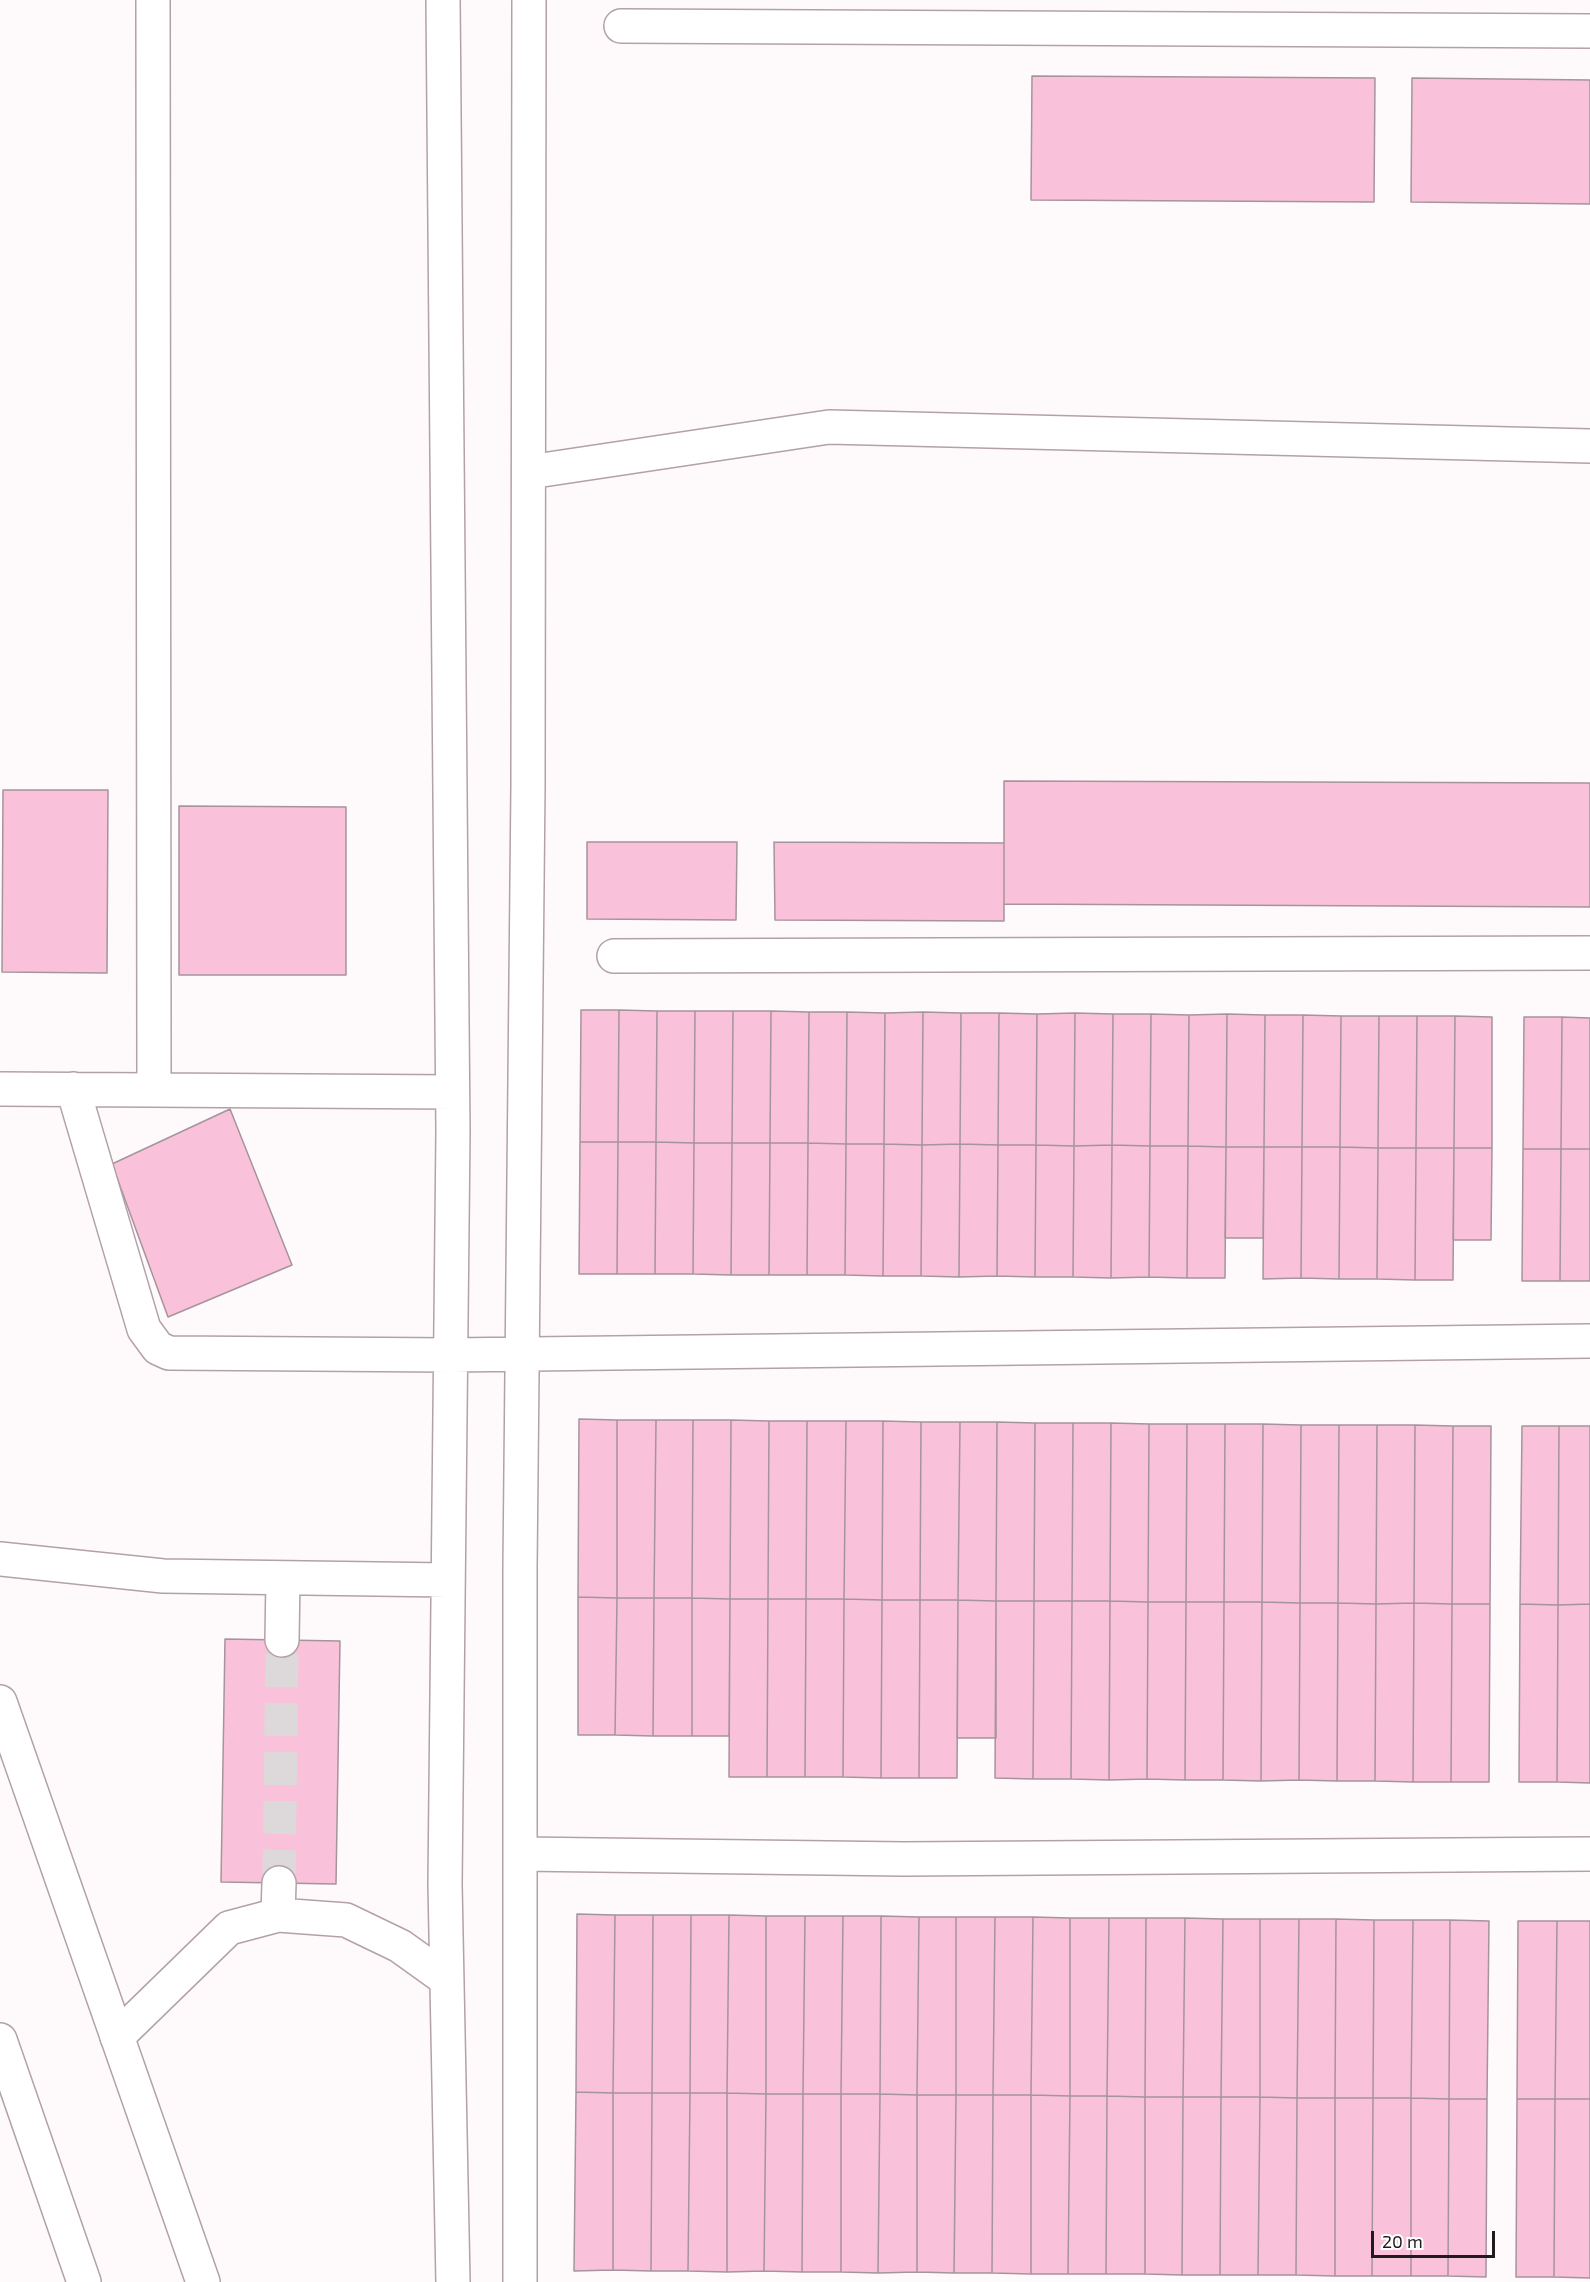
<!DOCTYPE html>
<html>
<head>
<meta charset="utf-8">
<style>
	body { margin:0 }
	#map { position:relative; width:1590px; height:2282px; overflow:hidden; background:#fefafc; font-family:"Exo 2",sans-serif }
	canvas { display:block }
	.scale { position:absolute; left:1371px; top:2231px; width:124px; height:27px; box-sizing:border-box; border:3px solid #221b1e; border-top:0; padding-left:8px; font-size:18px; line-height:21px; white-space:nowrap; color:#221b1e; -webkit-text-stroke:4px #fff; paint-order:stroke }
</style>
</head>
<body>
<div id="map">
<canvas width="1590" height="2282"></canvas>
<div class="scale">20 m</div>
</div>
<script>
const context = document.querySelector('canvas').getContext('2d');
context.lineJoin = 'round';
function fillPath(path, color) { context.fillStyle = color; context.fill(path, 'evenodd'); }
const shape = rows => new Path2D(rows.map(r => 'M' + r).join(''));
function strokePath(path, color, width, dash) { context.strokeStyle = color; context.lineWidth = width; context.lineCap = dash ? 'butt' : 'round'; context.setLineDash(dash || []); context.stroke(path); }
const building = shape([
	[1032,76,1375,78,1374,202,1031,200,1032,76],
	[1412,78,1590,80,1590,204,1411,202,1412,78],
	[1004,781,1590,783,1590,907,1004,904,1004,781],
	[3,790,108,790,107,973,2,972,3,790],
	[179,806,346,807,346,975,179,975,179,806],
	[587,842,737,842,736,920,587,919,587,842],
	[774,842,1004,843,1004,921,775,920,774,842],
	[581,1010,619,1010,618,1142,580,1142,581,1010],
	[619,1010,657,1011,656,1142,618,1142,619,1010],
	[657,1011,695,1011,694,1143,656,1142,657,1011],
	[695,1011,733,1011,732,1143,694,1143,695,1011],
	[733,1011,771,1011,770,1143,732,1143,733,1011],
	[771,1011,809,1012,808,1143,770,1143,771,1011],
	[809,1012,847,1012,846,1144,808,1143,809,1012],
	[847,1012,885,1013,884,1144,846,1144,847,1012],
	[923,1012,961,1013,960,1144,922,1145,923,1012],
	[923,1012,922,1145,884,1144,885,1013,923,1012],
	[961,1013,999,1013,998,1145,960,1144,961,1013],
	[999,1013,1037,1014,1036,1145,998,1145,999,1013],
	[1075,1013,1113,1014,1112,1145,1074,1146,1075,1013],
	[1075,1013,1074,1146,1036,1145,1037,1014,1075,1013],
	[1113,1014,1151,1014,1150,1146,1112,1145,1113,1014],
	[1151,1014,1189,1015,1188,1146,1150,1146,1151,1014],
	[1227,1014,1265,1015,1264,1147,1226,1147,1227,1014],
	[1227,1014,1226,1147,1188,1146,1189,1015,1227,1014],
	[1265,1015,1303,1015,1302,1147,1264,1147,1265,1015],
	[1303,1015,1341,1016,1340,1147,1302,1147,1303,1015],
	[1341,1016,1379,1016,1378,1148,1340,1147,1341,1016],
	[1379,1016,1417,1016,1416,1148,1378,1148,1379,1016],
	[1417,1016,1455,1016,1454,1148,1416,1148,1417,1016],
	[1455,1016,1492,1017,1492,1148,1454,1148,1455,1016],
	[1524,1017,1562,1017,1561,1149,1523,1149,1524,1017],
	[1562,1017,1590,1018,1590,1149,1561,1149,1562,1017],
	[230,1109,292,1265,168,1317,112,1164,230,1109],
	[580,1142,618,1142,617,1274,579,1274,580,1142],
	[618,1142,656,1142,655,1274,617,1274,618,1142],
	[656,1142,694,1143,693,1274,655,1274,656,1142],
	[694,1143,732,1143,731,1275,693,1274,694,1143],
	[732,1143,770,1143,769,1275,731,1275,732,1143],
	[770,1143,808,1143,807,1275,769,1275,770,1143],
	[808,1143,846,1144,845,1275,807,1275,808,1143],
	[846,1144,884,1144,883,1276,845,1275,846,1144],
	[884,1144,922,1145,921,1276,883,1276,884,1144],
	[960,1144,959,1277,921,1276,922,1145,960,1144],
	[960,1144,998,1145,997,1276,959,1277,960,1144],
	[998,1145,1036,1145,1035,1277,997,1276,998,1145],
	[1036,1145,1074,1146,1073,1277,1035,1277,1036,1145],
	[1112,1145,1150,1146,1149,1277,1111,1278,1112,1145],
	[1112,1145,1111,1278,1073,1277,1074,1146,1112,1145],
	[1150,1146,1188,1146,1187,1278,1149,1277,1150,1146],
	[1188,1146,1226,1147,1225,1278,1187,1278,1188,1146],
	[1226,1147,1264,1147,1263,1238,1225,1238,1226,1147],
	[1264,1147,1302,1147,1301,1278,1263,1279,1264,1147],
	[1302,1147,1340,1147,1339,1279,1301,1278,1302,1147],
	[1340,1147,1378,1148,1377,1279,1339,1279,1340,1147],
	[1378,1148,1416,1148,1415,1280,1377,1279,1378,1148],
	[1416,1148,1454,1148,1453,1280,1415,1280,1416,1148],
	[1454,1148,1492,1148,1491,1240,1453,1240,1454,1148],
	[1523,1149,1561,1149,1560,1281,1522,1281,1523,1149],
	[1561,1149,1590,1149,1590,1281,1560,1281,1561,1149],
	[579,1419,617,1420,617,1598,578,1597,579,1419],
	[617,1420,656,1420,654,1598,617,1598,617,1420],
	[656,1420,693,1420,692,1598,654,1598,656,1420],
	[693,1420,731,1420,730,1599,692,1598,693,1420],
	[731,1420,769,1421,768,1599,730,1599,731,1420],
	[769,1421,807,1421,806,1599,768,1599,769,1421],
	[807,1421,846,1421,844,1599,806,1599,807,1421],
	[846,1421,883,1421,882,1600,844,1599,846,1421],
	[883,1421,921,1422,920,1600,882,1600,883,1421],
	[921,1422,960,1422,958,1600,920,1600,921,1422],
	[960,1422,997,1422,996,1601,958,1600,960,1422],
	[997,1422,1035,1423,1034,1601,996,1601,997,1422],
	[1035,1423,1073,1423,1072,1601,1034,1601,1035,1423],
	[1073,1423,1111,1423,1110,1601,1072,1601,1073,1423],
	[1111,1423,1149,1424,1148,1602,1110,1601,1111,1423],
	[1149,1424,1187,1424,1186,1602,1148,1602,1149,1424],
	[1187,1424,1225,1424,1224,1602,1186,1602,1187,1424],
	[1225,1424,1263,1424,1262,1602,1224,1602,1225,1424],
	[1263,1424,1301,1425,1300,1603,1262,1602,1263,1424],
	[1301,1425,1339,1425,1338,1603,1300,1603,1301,1425],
	[1339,1425,1377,1425,1376,1604,1338,1603,1339,1425],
	[1377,1425,1415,1425,1414,1603,1376,1604,1377,1425],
	[1415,1425,1453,1426,1452,1604,1414,1603,1415,1425],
	[1453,1426,1491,1426,1490,1604,1452,1604,1453,1426],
	[1522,1426,1559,1426,1558,1605,1520,1604,1522,1426],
	[1559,1426,1590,1426,1590,1604,1558,1605,1559,1426],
	[578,1597,617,1598,615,1735,578,1735,578,1597],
	[617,1598,654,1598,653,1736,615,1735,617,1598],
	[654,1598,692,1598,692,1736,653,1736,654,1598],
	[692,1598,730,1599,729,1736,692,1736,692,1598],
	[730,1599,768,1599,767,1777,729,1777,730,1599],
	[768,1599,806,1599,805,1777,767,1777,768,1599],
	[806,1599,844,1599,843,1777,805,1777,806,1599],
	[844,1599,882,1600,881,1778,843,1777,844,1599],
	[882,1600,920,1600,919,1778,881,1778,882,1600],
	[920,1600,958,1600,957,1778,919,1778,920,1600],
	[958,1600,996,1601,996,1738,957,1738,958,1600],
	[996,1601,1034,1601,1033,1779,995,1778,996,1601],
	[1034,1601,1072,1601,1071,1779,1033,1779,1034,1601],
	[1072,1601,1110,1601,1109,1780,1071,1779,1072,1601],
	[1110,1601,1148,1602,1147,1779,1109,1780,1110,1601],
	[1148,1602,1186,1602,1185,1780,1147,1779,1148,1602],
	[1186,1602,1224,1602,1223,1780,1185,1780,1186,1602],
	[1224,1602,1262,1602,1261,1781,1223,1780,1224,1602],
	[1262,1602,1300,1603,1299,1780,1261,1781,1262,1602],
	[1300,1603,1338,1603,1337,1781,1299,1780,1300,1603],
	[1338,1603,1376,1604,1375,1781,1337,1781,1338,1603],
	[1414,1603,1452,1604,1451,1782,1413,1782,1414,1603],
	[1414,1603,1413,1782,1375,1781,1376,1604,1414,1603],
	[1452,1604,1490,1604,1489,1782,1451,1782,1452,1604],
	[1520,1604,1558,1605,1557,1782,1519,1782,1520,1604],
	[1590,1604,1590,1783,1557,1782,1558,1605,1590,1604],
	[225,1639,340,1641,336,1884,221,1882,225,1639],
	[577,1914,615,1915,613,2093,576,2092,577,1914],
	[615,1915,653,1915,652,2093,613,2093,615,1915],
	[653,1915,691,1915,690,2093,652,2093,653,1915],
	[691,1915,729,1915,727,2093,690,2093,691,1915],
	[729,1915,766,1916,766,2094,727,2093,729,1915],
	[766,1916,805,1916,803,2094,766,2094,766,1916],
	[805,1916,843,1916,841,2094,803,2094,805,1916],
	[843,1916,881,1916,880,2094,841,2094,843,1916],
	[881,1916,919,1917,917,2095,880,2094,881,1916],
	[919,1917,956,1917,956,2095,917,2095,919,1917],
	[956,1917,995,1917,993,2095,956,2095,956,1917],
	[995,1917,1033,1917,1031,2095,993,2095,995,1917],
	[1033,1917,1070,1918,1070,2096,1031,2095,1033,1917],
	[1070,1918,1109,1918,1107,2096,1070,2096,1070,1918],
	[1109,1918,1146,1918,1145,2097,1107,2096,1109,1918],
	[1146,1918,1185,1918,1183,2097,1145,2097,1146,1918],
	[1185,1918,1223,1919,1221,2097,1183,2097,1185,1918],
	[1223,1919,1260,1919,1260,2097,1221,2097,1223,1919],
	[1260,1919,1299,1919,1297,2098,1260,2097,1260,1919],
	[1299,1919,1336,1919,1335,2098,1297,2098,1299,1919],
	[1336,1919,1374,1920,1373,2098,1335,2098,1336,1919],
	[1374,1920,1413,1920,1411,2098,1373,2098,1374,1920],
	[1413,1920,1450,1920,1449,2099,1411,2098,1413,1920],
	[1450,1920,1489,1921,1487,2099,1449,2099,1450,1920],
	[1518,1921,1557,1921,1555,2099,1517,2099,1518,1921],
	[1557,1921,1590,1921,1590,2099,1555,2099,1557,1921],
	[576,2092,613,2093,613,2270,574,2271,576,2092],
	[613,2093,652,2093,651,2271,613,2270,613,2093],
	[652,2093,690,2093,688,2271,651,2271,652,2093],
	[690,2093,727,2093,727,2272,688,2271,690,2093],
	[727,2093,766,2094,764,2271,727,2272,727,2093],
	[766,2094,803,2094,802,2272,764,2271,766,2094],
	[803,2094,841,2094,841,2272,802,2272,803,2094],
	[841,2094,880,2094,878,2273,841,2272,841,2094],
	[880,2094,917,2095,917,2272,878,2273,880,2094],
	[917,2095,956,2095,954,2273,917,2272,917,2095],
	[956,2095,993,2095,992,2273,954,2273,956,2095],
	[993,2095,1031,2095,1031,2274,992,2273,993,2095],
	[1031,2095,1070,2096,1068,2274,1031,2274,1031,2095],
	[1070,2096,1107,2096,1106,2274,1068,2274,1070,2096],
	[1107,2096,1145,2097,1145,2274,1106,2274,1107,2096],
	[1145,2097,1183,2097,1182,2275,1145,2274,1145,2097],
	[1183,2097,1221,2097,1220,2275,1182,2275,1183,2097],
	[1221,2097,1260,2097,1258,2275,1220,2275,1221,2097],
	[1260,2097,1297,2098,1296,2275,1258,2275,1260,2097],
	[1297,2098,1335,2098,1335,2276,1296,2275,1297,2098],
	[1335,2098,1373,2098,1372,2276,1335,2276,1335,2098],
	[1373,2098,1411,2098,1411,2276,1372,2276,1373,2098],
	[1411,2098,1449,2099,1448,2276,1411,2276,1411,2098],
	[1449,2099,1487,2099,1486,2277,1448,2276,1449,2099],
	[1517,2099,1555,2099,1554,2277,1516,2277,1517,2099],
	[1555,2099,1590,2099,1590,2278,1554,2277,1555,2099]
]);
fillPath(building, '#f9c2da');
strokePath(building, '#a5949b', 1.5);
strokePath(shape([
	[279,1883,282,1640]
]), '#ddd9db', 33, [33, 16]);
const minor = shape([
	[153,0,154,1090],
	[443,0,453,1131,445,1884,453,2282],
	[621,26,1590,31],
	[529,472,829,427,1590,446],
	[614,956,1590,953],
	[0,1089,452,1092],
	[73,1089,144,1329,158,1348,169,1353,450,1355,1590,1341],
	[0,1559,163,1576,448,1580],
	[282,1640,283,1578],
	[521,1854,904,1859,1590,1854],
	[278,1915,279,1883],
	[117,2037,229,1928,278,1915,346,1920,400,1946,446,1979],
	[520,2282,520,1567,528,786,529,0]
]);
const major = shape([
	[0,1702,203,2282],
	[0,2040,84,2282]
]);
strokePath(minor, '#b3a1a8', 36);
strokePath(major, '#b3a1a8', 36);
strokePath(minor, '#fff', 33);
strokePath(major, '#fff', 33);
</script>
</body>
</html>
